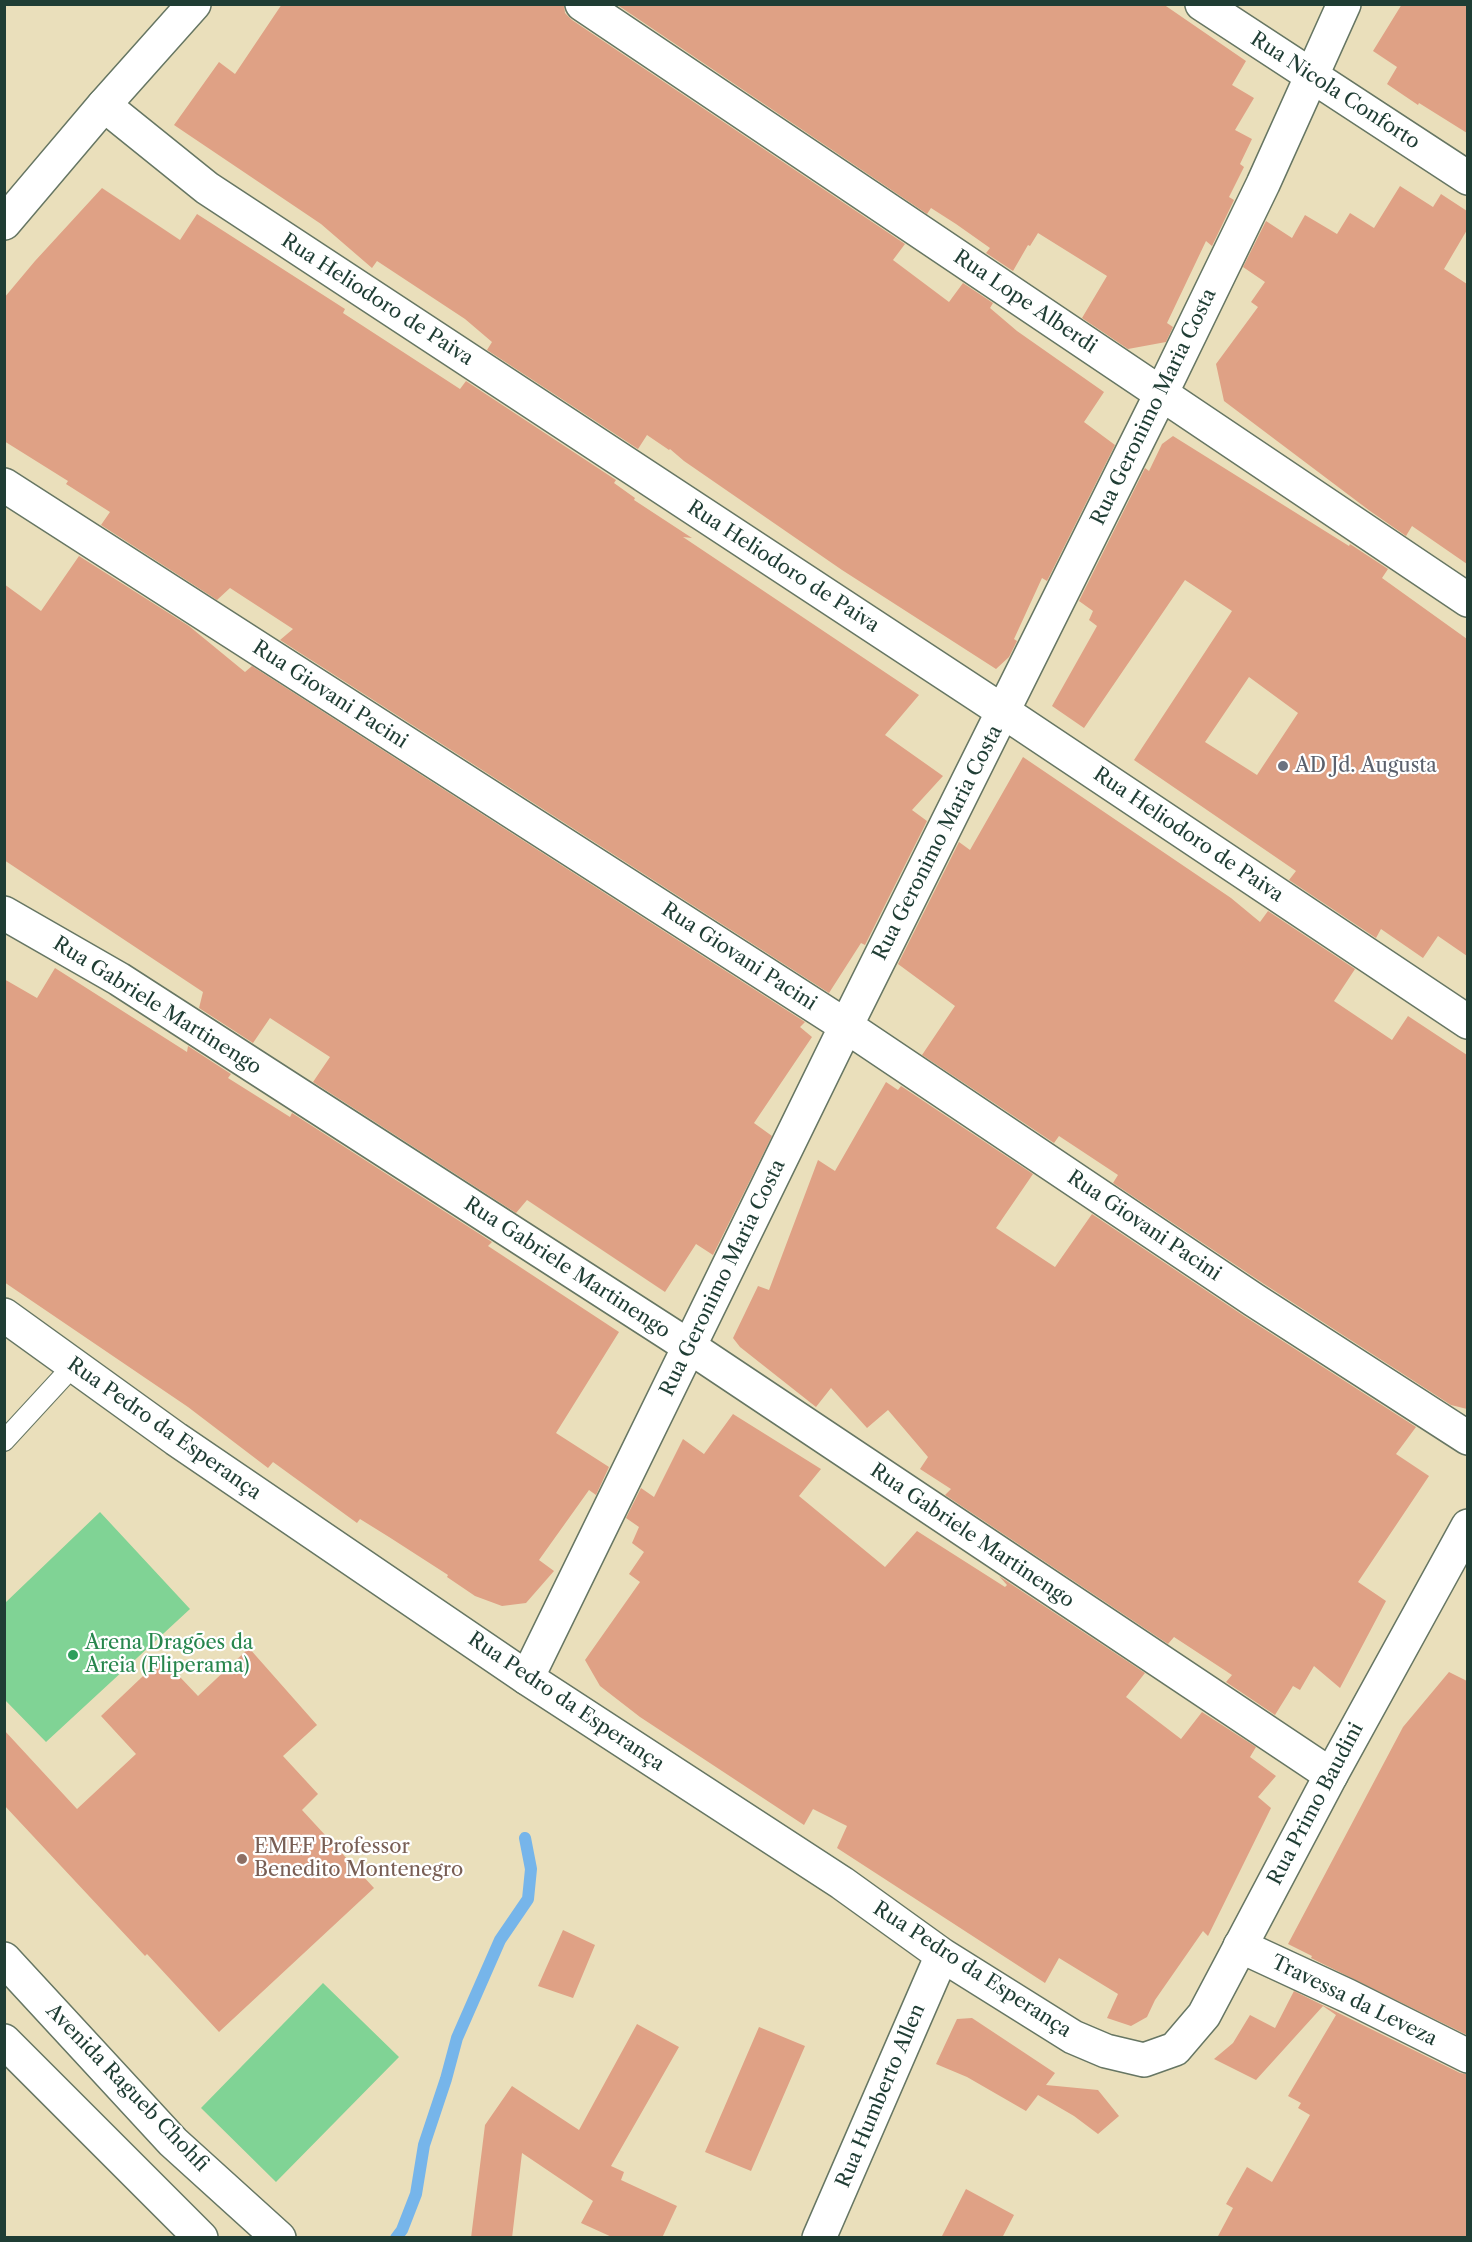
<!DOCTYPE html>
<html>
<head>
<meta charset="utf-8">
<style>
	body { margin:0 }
	#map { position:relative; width:1472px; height:2242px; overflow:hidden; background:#eadfbb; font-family:"Libre Caslon Text",serif }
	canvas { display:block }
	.frame { position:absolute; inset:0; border:6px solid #1f3d34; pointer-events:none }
</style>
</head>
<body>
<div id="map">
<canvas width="1472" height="2242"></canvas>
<div class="frame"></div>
</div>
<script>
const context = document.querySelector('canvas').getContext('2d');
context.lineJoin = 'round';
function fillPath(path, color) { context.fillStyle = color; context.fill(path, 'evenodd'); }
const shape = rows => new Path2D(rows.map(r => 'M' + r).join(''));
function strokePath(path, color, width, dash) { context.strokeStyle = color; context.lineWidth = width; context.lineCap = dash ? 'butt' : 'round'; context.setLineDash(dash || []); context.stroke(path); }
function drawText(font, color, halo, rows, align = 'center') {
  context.font = font + ' "Libre Caslon Text",serif'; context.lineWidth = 4.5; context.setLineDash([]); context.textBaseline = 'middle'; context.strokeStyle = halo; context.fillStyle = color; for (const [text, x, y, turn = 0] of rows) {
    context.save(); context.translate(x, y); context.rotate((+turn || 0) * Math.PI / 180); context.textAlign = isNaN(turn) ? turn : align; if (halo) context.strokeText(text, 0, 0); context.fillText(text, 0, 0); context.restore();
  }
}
fillPath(shape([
	[100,1512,190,1609,46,1742,5,1700,5,1603],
	[323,1983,399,2057,276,2182,201,2108]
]), '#80d395');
strokePath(shape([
	[396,2238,402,2230,416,2194,424,2145,446,2079,457,2038,500,1940,528,1899,531,1869,525,1838]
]), '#76b5ea', 12);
fillPath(shape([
	[282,4,564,4,565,13,572,20,905,244,893,260,949,302,963,283,993,303,990,308,1017,331,1104,392,1084,422,1115,445,1047,581,1042,578,1014,639,1017,641,1009,657,996,669,842,570,684,461,670,449,669,450,647,435,638,449,487,350,492,342,465,319,377,261,372,268,321,224,174,125,219,62,235,74],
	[616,4,1163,4,1246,61,1232,85,1254,98,1235,130,1252,139,1240,164,1244,167,1229,197,1234,200,1212,246,1206,241,1167,323,1173,327,1166,342,1128,349,1082,318,1107,276,1038,233,1030,246,1028,245,1013,271,986,253,990,248,956,224,931,208,927,214],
	[1402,4,1467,4,1467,133,1419,103,1418,105,1387,84,1397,67,1373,51],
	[1400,186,1433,207,1441,194,1467,211,1467,230,1444,269,1467,284,1467,564,1412,526,1406,536,1370,511,1224,401,1216,364,1258,307,1251,302,1265,282,1243,267,1266,221,1292,238,1305,215,1337,234,1350,213,1374,228],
	[102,188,180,240,197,214,345,309,343,313,460,389,466,381,616,480,614,483,635,498,634,500,692,538,683,537,919,695,885,735,943,776,912,810,927,821,865,945,861,943,829,993,280,640,293,629,230,588,217,600,101,525,110,512,66,484,68,481,4,441,4,298,35,261],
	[1173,436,1349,546,1350,544,1388,569,1382,578,1467,639,1467,956,1438,936,1423,958,1381,929,1376,938,1289,880,1296,871,1134,760,1232,611,1185,580,1084,728,1052,706,1097,626,1089,620,1093,611,1079,601,1145,468,1149,471,1162,444],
	[1249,677,1298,713,1257,775,1205,742],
	[79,556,189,626,245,672,252,666,805,1022,800,1027,812,1037,754,1123,772,1136,713,1255,696,1244,665,1292,527,1200,516,1213,313,1082,330,1057,270,1018,253,1043,199,1008,203,992,4,860,4,584,41,611],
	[1023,757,1231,898,1260,922,1268,911,1355,969,1334,1001,1392,1040,1408,1016,1467,1055,1467,1409,1451,1405,1264,1284,1113,1183,1118,1175,1059,1136,1054,1143,922,1055,955,1006,898,964,959,842,970,850],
	[55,968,187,1052,188,1046,231,1074,228,1078,290,1117,292,1113,492,1242,488,1246,619,1332,556,1433,609,1467,596,1495,589,1490,539,1560,554,1571,526,1603,502,1606,475,1596,447,1577,448,1575,389,1537,360,1519,357,1523,273,1462,268,1468,188,1407,4,1282,4,979,37,998],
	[886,1082,898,1090,901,1086,1033,1174,996,1228,1055,1267,1092,1214,1244,1316,1416,1427,1396,1454,1429,1476,1358,1582,1386,1601,1340,1688,1314,1666,1300,1690,1293,1686,1275,1715,1226,1682,1232,1675,1174,1637,1168,1644,945,1495,951,1489,920,1469,928,1457,888,1410,867,1428,831,1388,816,1407,740,1347,733,1338,758,1286,769,1290,818,1160,835,1171],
	[733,1414,821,1469,799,1496,885,1567,917,1531,1005,1587,1007,1585,999,1576,1145,1673,1126,1697,1181,1739,1202,1712,1256,1747,1250,1757,1276,1776,1258,1797,1271,1808,1208,1936,1203,1931,1155,2000,1147,2017,1131,2026,1107,2018,1118,1994,1059,1958,1045,1983,837,1848,847,1826,813,1809,804,1825,640,1717,600,1686,585,1660,640,1582,629,1574,644,1552,632,1543,639,1527,626,1518,641,1488,654,1497,683,1439,704,1454],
	[249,1648,317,1725,283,1756,318,1794,302,1810,374,1888,219,2032,147,1954,145,1956,4,1805,4,1730,77,1809,136,1754,101,1716,162,1658,198,1696],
	[1449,1672,1467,1681,1467,2035,1311,1958,1312,1956,1288,1944,1403,1727],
	[563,1930,595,1945,573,1998,538,1986],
	[1294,1991,1460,2073,1467,2074,1467,2238,1217,2238,1233,2208,1226,2204,1247,2167,1272,2182,1310,2115,1298,2108,1301,2103,1288,2096,1336,2015,1323,2006,1256,2080,1214,2059,1233,2043,1250,2015,1275,2028],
	[972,2018,1055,2073,1046,2085,1098,2090,1119,2116,1098,2134,1074,2116,1038,2095,1026,2111,967,2077,936,2064,957,2019],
	[637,2024,679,2047,611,2166,624,2172,621,2180,677,2206,662,2238,614,2238,581,2223,593,2201,522,2153,512,2238,471,2238,485,2125,512,2086,579,2130],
	[759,2027,805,2046,751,2171,705,2152],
	[966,2189,1014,2215,1002,2238,941,2238]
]), '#dfa185');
const lane = shape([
	[4,1441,73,1366]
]);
const street = shape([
	[582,4,1468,600],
	[1202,4,1468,178],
	[104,105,207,188,1004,712,1468,1022],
	[4,485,846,1026,1254,1300,1468,1438],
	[4,913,119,979,690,1347,1331,1775],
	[527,1678,846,1026,1161,394,1263,184,1344,4],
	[1240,1946,1348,1996,1468,2056]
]);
const secondary = shape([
	[4,223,104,105,194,4],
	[4,1315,176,1439,527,1678,842,1883,942,1955,1073,2037,1106,2051,1144,2060,1175,2049,1204,2015,1331,1775,1468,1526],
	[819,2238,942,1955]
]);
const primary = shape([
	[4,1959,173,2142,279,2238],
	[4,2041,201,2238]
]);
strokePath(lane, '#667663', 22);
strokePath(street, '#667663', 36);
strokePath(secondary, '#667663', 36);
strokePath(primary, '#667663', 36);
strokePath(lane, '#fff', 20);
strokePath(street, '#fff', 33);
strokePath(secondary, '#fff', 33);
strokePath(primary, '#fff', 33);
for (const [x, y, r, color] of [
	[1283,766,6,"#6b7280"],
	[73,1655,6,"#2e9e5b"],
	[242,1859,6,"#8d6e63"]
]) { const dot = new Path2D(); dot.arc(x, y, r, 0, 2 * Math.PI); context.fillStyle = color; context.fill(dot); strokePath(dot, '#fff', 2); }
drawText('20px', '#1f3d34', '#fff', [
	["Rua Nicola Conforto",1335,91,33],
	["Rua Heliodoro de Paiva",377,300,33],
	["Rua Lope Alberdi",1025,302,34],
	["Rua Geronimo Maria Costa",1154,407,-64],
	["Rua Heliodoro de Paiva",783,567,33],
	["Rua Giovani Pacini",330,695,33],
	["Rua Heliodoro de Paiva",1188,835,34],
	["Rua Geronimo Maria Costa",938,843,-63],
	["Rua Giovani Pacini",739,957,33],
	["Rua Gabriele Martinengo",157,1006,32],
	["Rua Giovani Pacini",1144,1226,34],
	["Rua Gabriele Martinengo",567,1268,33],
	["Rua Geronimo Maria Costa",723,1278,-64],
	["Rua Pedro da Esperança",164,1429,35],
	["Rua Gabriele Martinengo",972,1536,34],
	["Rua Pedro da Esperança",566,1702,34],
	["Rua Primo Baudini",1316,1804,-62],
	["Rua Pedro da Esperança",972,1970,33],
	["Travessa da Leveza",1354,2001,26],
	["Avenida Ragueb Chohfi",127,2088,46],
	["Rua Humberto Allen",881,2096,-67]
]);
drawText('20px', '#5b616d', '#fff', [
	["AD Jd. Augusta",1295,766]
], 'left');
drawText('20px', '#27864d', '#fff', [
	["Arena Dragões da",85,1643],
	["Areia (Fliperama)",85,1666]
], 'left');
drawText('20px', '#785e54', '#fff', [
	["EMEF Professor",254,1847],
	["Benedito Montenegro",254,1870]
], 'left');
</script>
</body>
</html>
